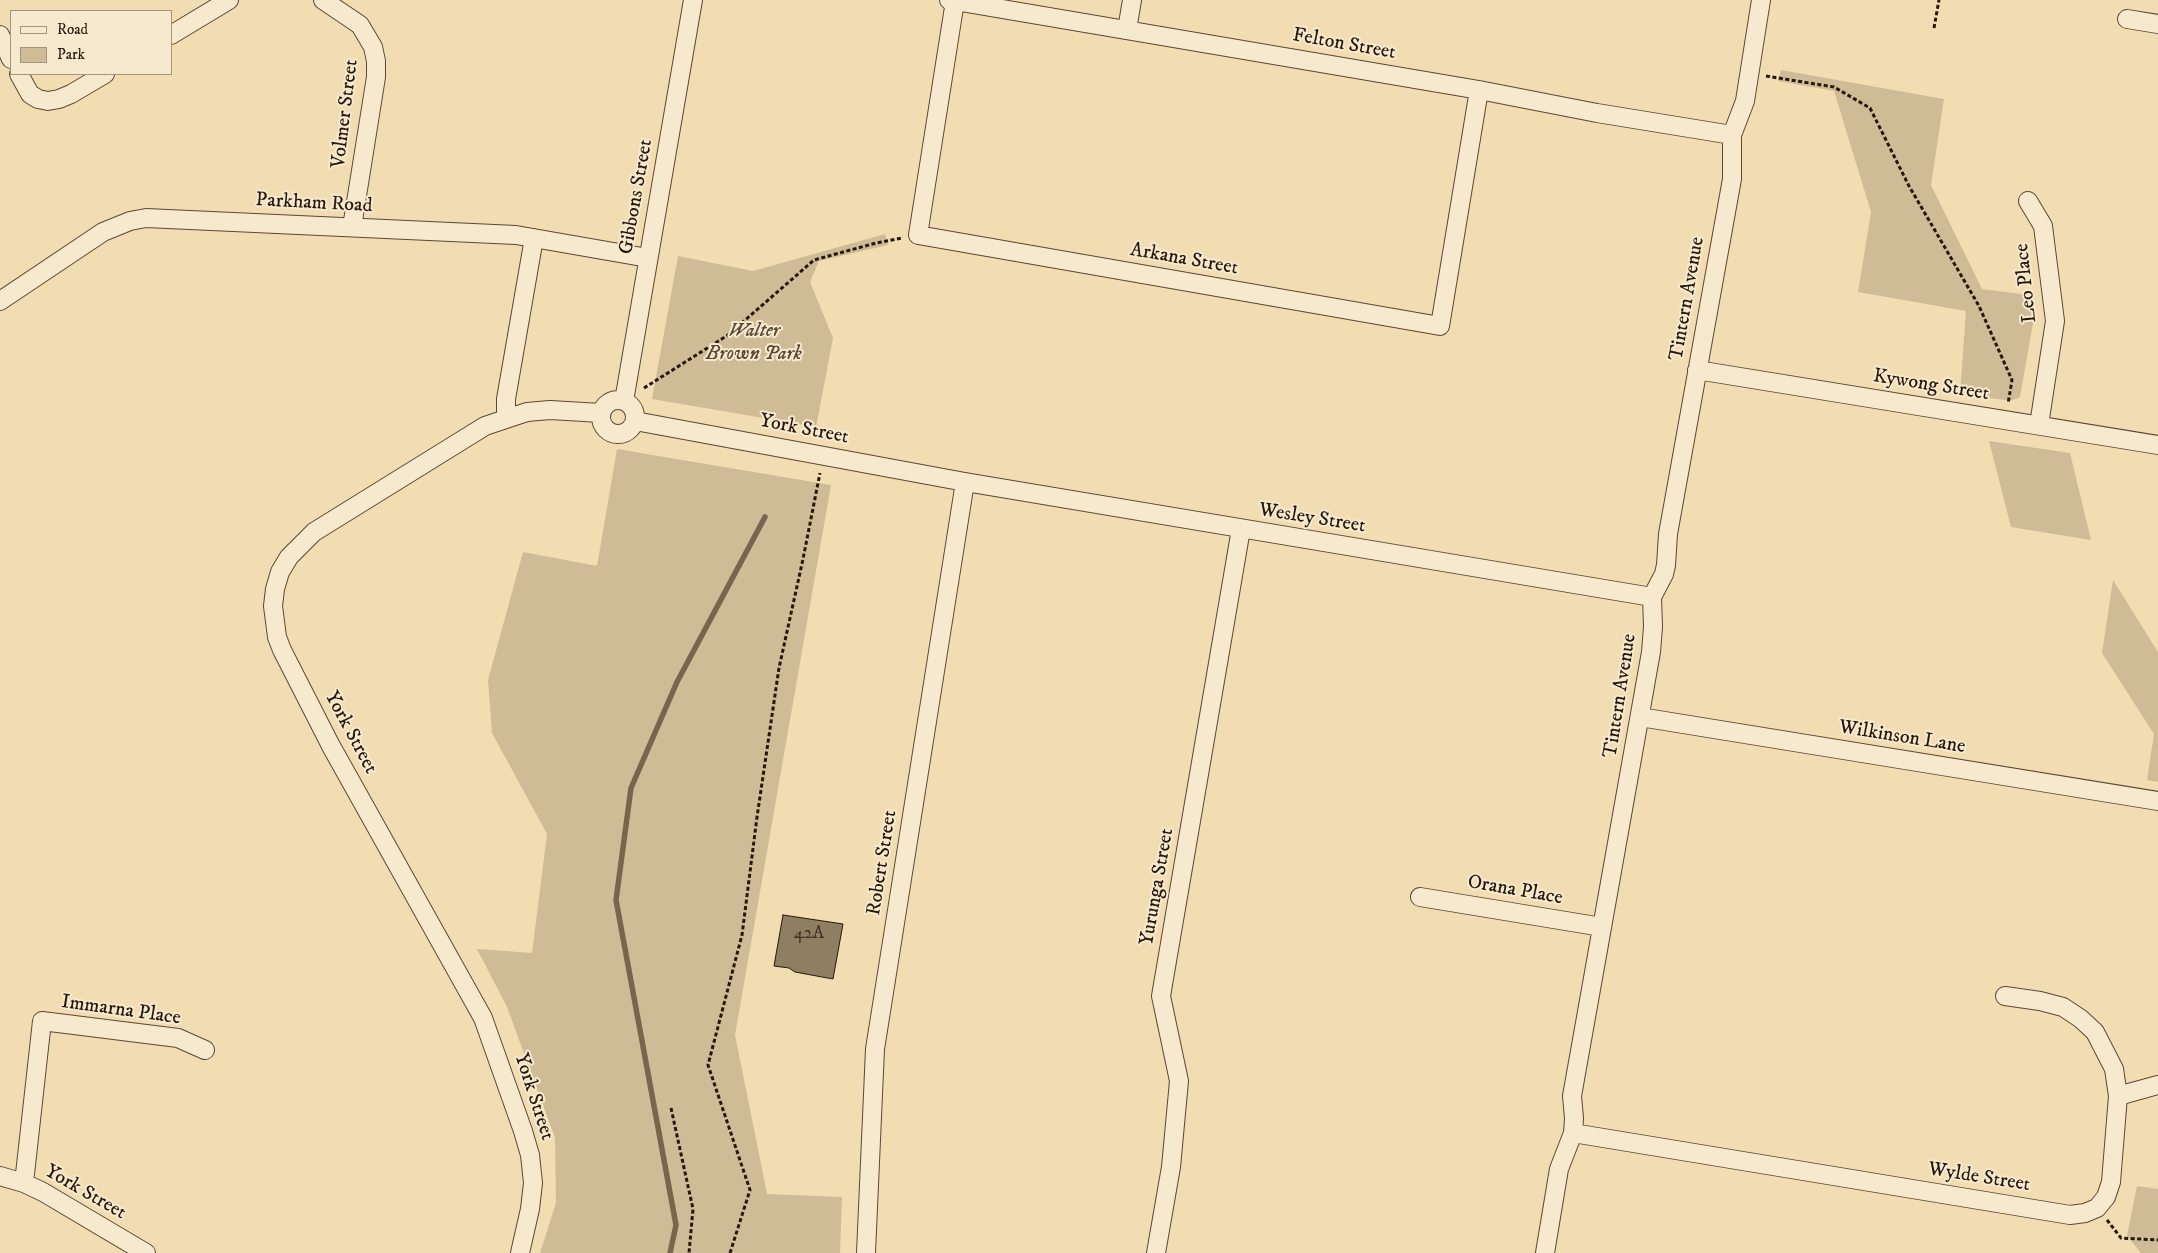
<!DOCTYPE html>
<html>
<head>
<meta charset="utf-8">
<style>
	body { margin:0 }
	#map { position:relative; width:2158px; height:1253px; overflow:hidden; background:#f2ddb2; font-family:"IM FELL DW Pica",serif }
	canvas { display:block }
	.legend { position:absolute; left:10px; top:10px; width:162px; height:65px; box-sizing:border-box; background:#f7e9cd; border:1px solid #a3957f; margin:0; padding:6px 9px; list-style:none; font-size:15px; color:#26170b }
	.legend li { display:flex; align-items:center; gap:10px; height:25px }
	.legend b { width:25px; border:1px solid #a3957f }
</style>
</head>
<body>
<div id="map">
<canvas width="2158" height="1253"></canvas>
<ul class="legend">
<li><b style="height:6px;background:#f7e9cd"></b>Road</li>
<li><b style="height:14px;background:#cfbb96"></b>Park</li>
</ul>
</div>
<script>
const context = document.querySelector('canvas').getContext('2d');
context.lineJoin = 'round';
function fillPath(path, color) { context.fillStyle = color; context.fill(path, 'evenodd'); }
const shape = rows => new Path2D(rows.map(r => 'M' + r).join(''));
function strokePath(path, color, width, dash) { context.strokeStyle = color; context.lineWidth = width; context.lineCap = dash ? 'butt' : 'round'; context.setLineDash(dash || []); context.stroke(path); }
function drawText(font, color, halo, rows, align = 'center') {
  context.font = font + ' "IM FELL DW Pica",serif'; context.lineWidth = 4; context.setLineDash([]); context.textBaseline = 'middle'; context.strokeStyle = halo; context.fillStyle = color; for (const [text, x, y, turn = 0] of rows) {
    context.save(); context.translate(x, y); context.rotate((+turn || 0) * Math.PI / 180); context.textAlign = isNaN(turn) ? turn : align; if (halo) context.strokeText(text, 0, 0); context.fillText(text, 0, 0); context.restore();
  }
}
fillPath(shape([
	[1781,70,1944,99,1931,185,1982,289,2029,295,2033,323,2020,397,2013,400,2005,400,1960,394,1966,311,1858,292,1871,212,1834,91,1778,81],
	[885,234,888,245,819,261,810,282,833,338,816,427,652,399,678,256,753,271],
	[1989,441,2070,453,2091,540,2011,527],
	[617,449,831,485,735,1035,767,1194,842,1197,840,1253,540,1253,556,1203,555,1138,507,1007,477,949,532,953,547,834,492,733,488,680,523,552,597,566],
	[2113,580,2158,652,2158,782,2147,780,2154,734,2102,653],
	[2137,1186,2158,1189,2158,1253,2141,1253,2127,1236]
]), '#cfbb96');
strokePath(shape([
	[670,1253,676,1225,616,900,631,788,677,682,765,517]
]), '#77664d', 5.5);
const building = shape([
	[783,915,843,924,833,979,795,972,789,968,774,966,783,915]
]);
fillPath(building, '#907e62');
strokePath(building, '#26170b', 1);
const minor = shape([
	[323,0,360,25,373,47,376,61,376,77,352,227],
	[949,0,1479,90,1597,113,1732,135],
	[955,1,918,235,1440,326,1479,90],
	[2127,19,2158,24],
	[1127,30,1132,0],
	[0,35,11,59],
	[171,35,229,0],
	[19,74,30,94,38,99,48,101,59,99,71,94,105,74],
	[2028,201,2043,226,2055,321,2039,425],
	[0,301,103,232,130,221,146,218,516,235,648,258],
	[1697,370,2158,445],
	'601 417a17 17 0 1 1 34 0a17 17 0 1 1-34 0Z',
	[624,401,693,0],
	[506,418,506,399,534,238],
	[635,421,965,482,1652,597],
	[1640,717,2158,801],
	[1420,897,1602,927],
	[2118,1096,2158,1085],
	[1573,1133,2070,1215,2085,1213,2097,1208,2106,1197,2111,1182,2118,1096,2114,1069,2095,1032,2081,1019,2063,1007,2040,1001,2005,996],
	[0,1176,24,1183,43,1192,146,1253],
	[24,1183,42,1021,178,1038,205,1050],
	[520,1253,530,1209,533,1183,530,1155,523,1131,483,1018,331,746,282,650,277,637,273,606,275,589,280,572,289,557,314,532,485,426,527,412,550,410,601,413],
	[866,1253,875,1049,965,482],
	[1156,1253,1171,1167,1179,1081,1161,996,1241,529],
	[1545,1253,1559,1169,1573,1133,1574,1118,1572,1096,1651,652,1653,627,1652,597,1664,574,1666,565,1668,534,1732,179,1732,135,1745,101,1761,0]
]);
strokePath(minor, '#594835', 20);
strokePath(shape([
	[1934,28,1939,0],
	[1766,76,1834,87,1870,108,1909,186,1979,306,2012,380,2008,404],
	[644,388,728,335,814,260,876,243,902,238],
	[671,1108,693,1209,689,1253],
	[2107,1220,2121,1238,2158,1240],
	[730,1253,750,1190,708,1065,742,935,757,817,779,668,803,559,820,473]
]), '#26170b', 3, [4, 2.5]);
strokePath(minor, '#f7e9cd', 18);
drawText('18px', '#403121', null, [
	["42A",809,934]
]);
drawText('20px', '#26170b', '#f7e9cd', [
	["Felton Street",1344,45,10],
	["Volmer Street",346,114,-83],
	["Gibbons Street",637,197,-80],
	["Parkham Road",314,204,3],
	["Arkana Street",1184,260,10],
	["Leo Place",2027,283,-96],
	["Tintern Avenue",1688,299,-80],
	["Kywong Street",1931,386,9],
	["York Street",804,430,11],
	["Wesley Street",1312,519,9],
	["Tintern Avenue",1621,696,-81],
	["York Street",350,733,62],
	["Wilkinson Lane",1902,738,9],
	["Robert Street",883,863,-81],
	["Yurunga Street",1158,887,-80],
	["Orana Place",1515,891,10],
	["Immarna Place",121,1011,8],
	["York Street",533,1097,72],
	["Wylde Street",1979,1178,9],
	["York Street",85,1193,30]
]);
drawText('italic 20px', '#594835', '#f7e9cd', [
	["Walter",754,332],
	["Brown Park",754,355]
]);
</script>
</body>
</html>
